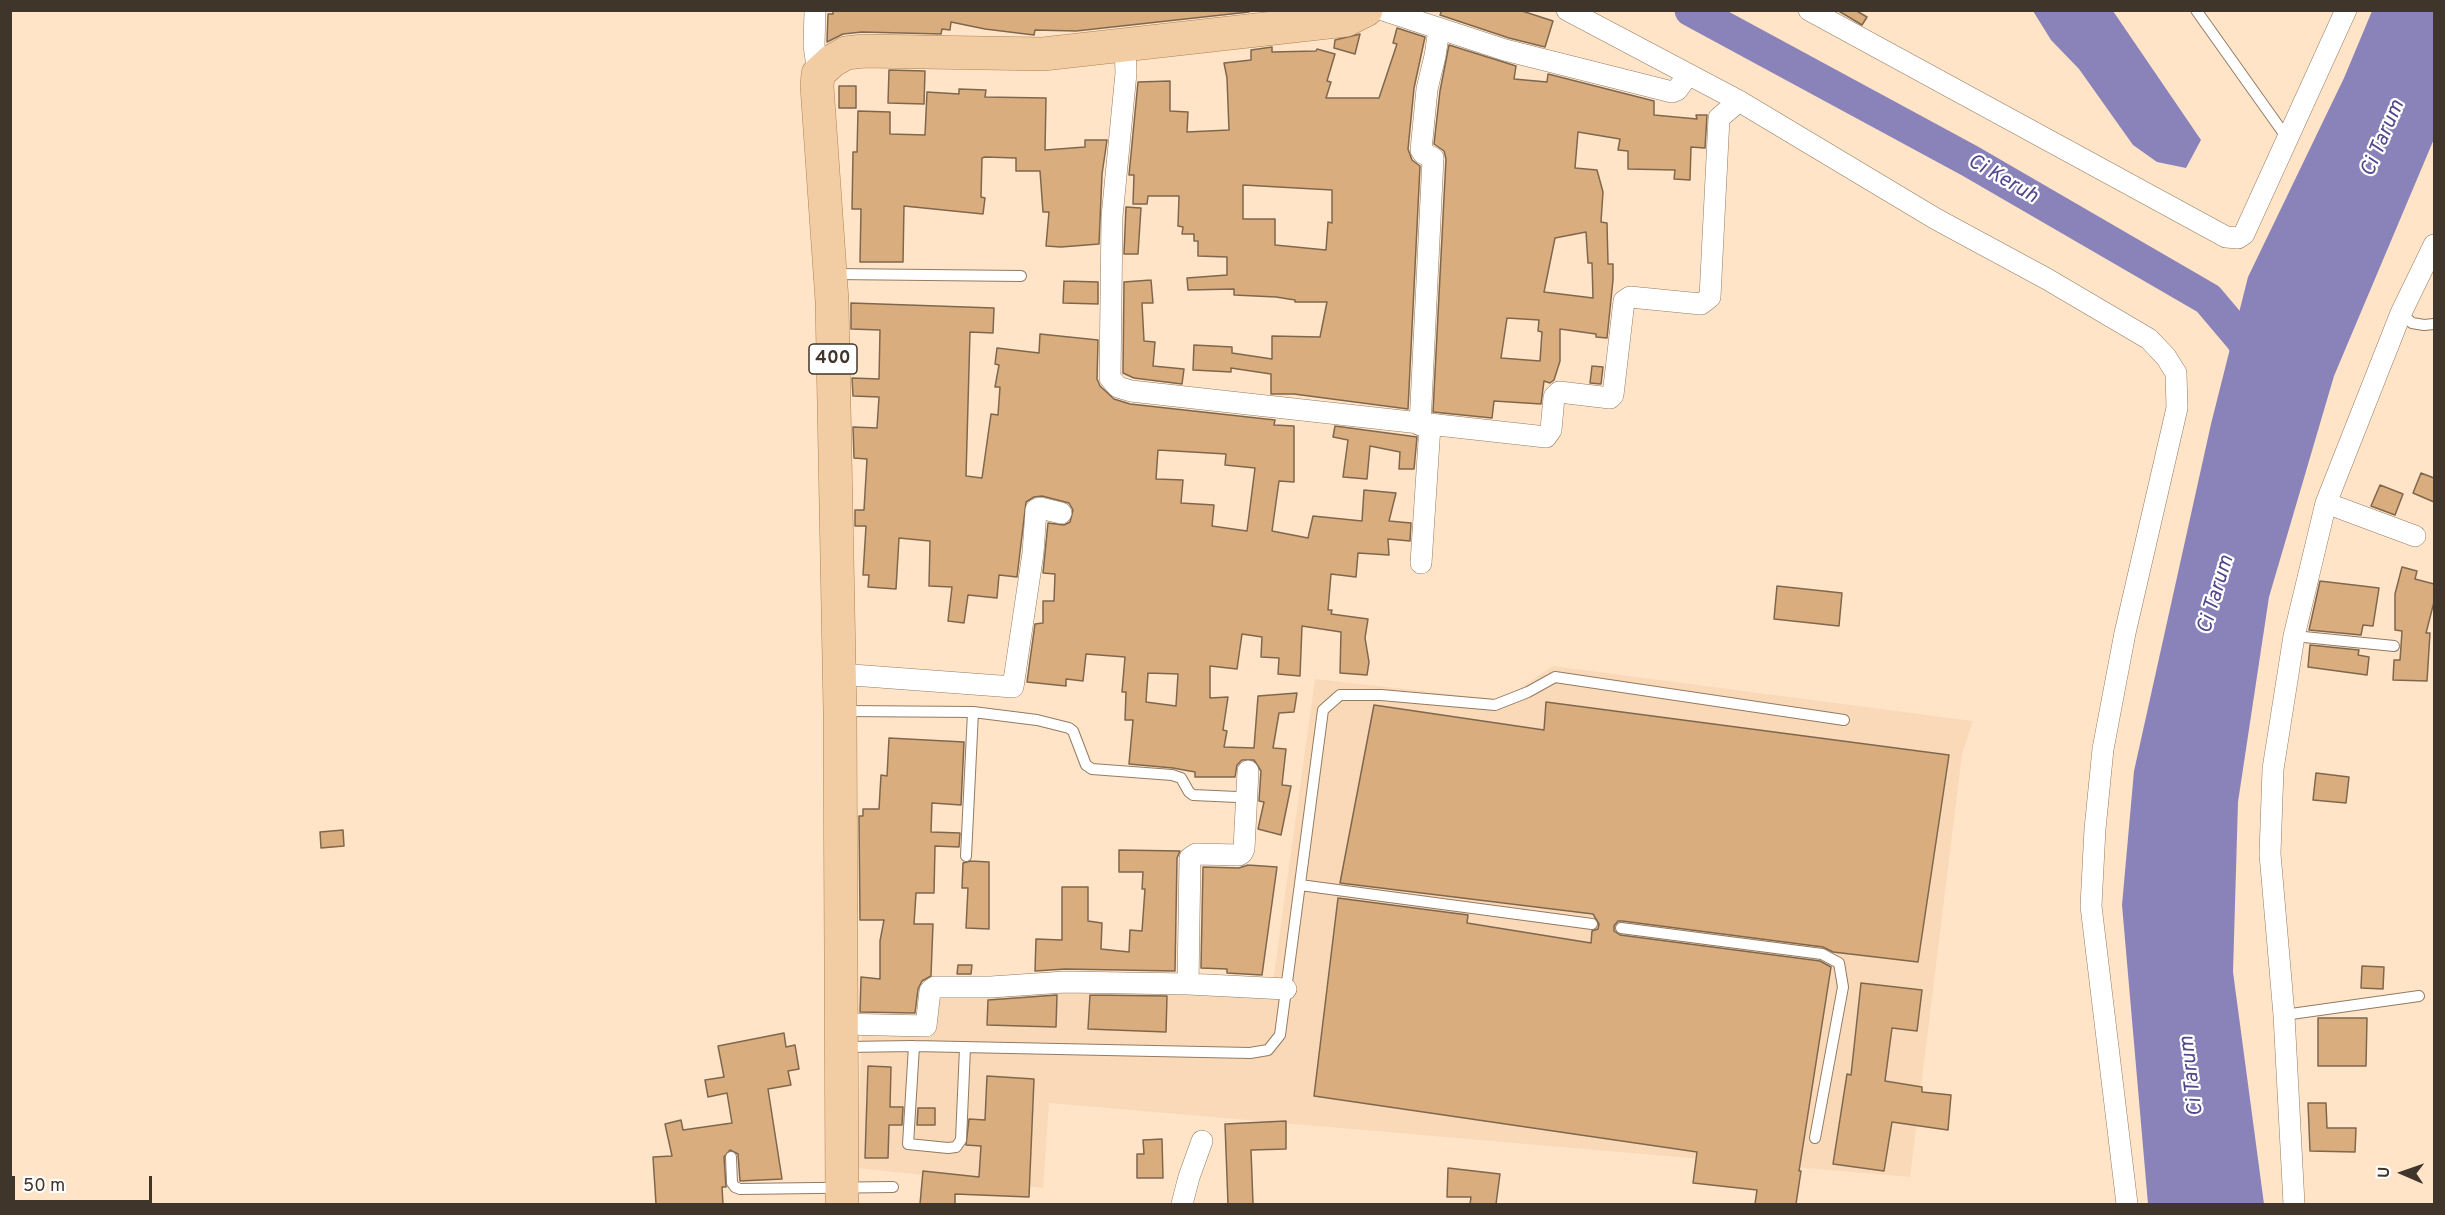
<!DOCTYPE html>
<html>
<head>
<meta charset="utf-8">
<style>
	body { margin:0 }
	#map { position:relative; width:2445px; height:1215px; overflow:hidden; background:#ffe4c8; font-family:Overpass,sans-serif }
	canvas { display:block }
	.frame { position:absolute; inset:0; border:12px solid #40352a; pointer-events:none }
	.north { position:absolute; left:2373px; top:1143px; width:60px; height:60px; -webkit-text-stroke:4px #fff; paint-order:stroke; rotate:272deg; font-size:16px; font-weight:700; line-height:24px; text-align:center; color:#40352a }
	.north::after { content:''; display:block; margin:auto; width:21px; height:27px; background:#40352a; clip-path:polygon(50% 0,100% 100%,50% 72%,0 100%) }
	.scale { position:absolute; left:12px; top:1176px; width:140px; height:27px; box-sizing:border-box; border:3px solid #40352a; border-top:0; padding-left:8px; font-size:18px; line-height:21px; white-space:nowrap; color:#40352a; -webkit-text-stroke:4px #fff; paint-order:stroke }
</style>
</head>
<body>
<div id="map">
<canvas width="2445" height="1215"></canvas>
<div class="frame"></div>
<div class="north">U</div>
<div class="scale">50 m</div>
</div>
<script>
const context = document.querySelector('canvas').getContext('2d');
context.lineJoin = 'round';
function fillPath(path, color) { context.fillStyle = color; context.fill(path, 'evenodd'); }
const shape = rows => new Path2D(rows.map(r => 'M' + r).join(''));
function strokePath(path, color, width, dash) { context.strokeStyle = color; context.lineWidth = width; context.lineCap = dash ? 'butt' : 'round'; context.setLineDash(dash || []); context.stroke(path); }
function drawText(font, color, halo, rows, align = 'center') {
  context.font = font + ' Overpass,sans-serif'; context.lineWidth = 4.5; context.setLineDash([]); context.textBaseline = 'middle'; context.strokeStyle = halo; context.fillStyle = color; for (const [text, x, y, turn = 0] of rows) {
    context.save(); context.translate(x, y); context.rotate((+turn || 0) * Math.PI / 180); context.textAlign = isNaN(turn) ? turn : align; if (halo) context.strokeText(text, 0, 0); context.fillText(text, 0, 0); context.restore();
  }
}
fillPath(shape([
	[1553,666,1973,721,1962,754,1910,1177,1049,1103,1043,1188,857,1168,862,1029,935,1031,936,992,1272,989,1315,679,1503,700]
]), '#fad9b8');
fillPath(shape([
	[2033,11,2113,11,2201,140,2186,168,2157,162,2133,145,2079,69,2051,40],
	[2372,11,2434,11,2434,139,2334,376,2269,597,2238,802,2233,972,2264,1204,2148,1204,2122,905,2134,771,2211,424,2248,277,2344,78]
]), '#8a83ba');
strokePath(shape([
	[1691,10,1970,161,2208,299,2241,338,2261,368]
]), '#8a83ba', 33);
const building = shape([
	[833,10,1249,10,1249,12,1076,31,1035,30,1034,35,985,29,951,22,950,30,942,29,941,34,862,32,843,34,827,42,828,14,833,14,833,10],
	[1442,10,1519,10,1553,21,1545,47,1509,38,1440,15,1442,10],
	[1837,10,1855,10,1867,17,1862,25,1837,10],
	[1397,28,1425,37,1414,88,1408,149,1412,160,1420,166,1408,409,1294,394,1271,394,1271,374,1231,368,1231,372,1193,370,1194,345,1232,347,1232,353,1272,359,1272,336,1320,337,1327,302,1295,302,1295,300,1276,297,1234,295,1234,289,1188,290,1187,278,1227,275,1227,257,1198,256,1198,241,1194,241,1194,234,1182,234,1183,227,1178,226,1179,196,1148,196,1147,204,1133,204,1134,175,1129,175,1138,82,1170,81,1170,111,1188,112,1187,132,1229,130,1227,78,1224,63,1251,60,1251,50,1272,47,1272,52,1316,51,1317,49,1335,54,1327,81,1331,82,1326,98,1379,98,1397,44,1393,43,1397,28],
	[1243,185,1332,190,1332,223,1328,222,1326,250,1275,245,1275,219,1243,219,1243,185],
	[1360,34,1355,54,1334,48,1335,40,1360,34],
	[1449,45,1516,66,1514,79,1547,82,1548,74,1654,101,1654,115,1697,119,1696,115,1707,115,1705,148,1691,147,1690,180,1674,179,1675,170,1628,169,1628,151,1618,150,1620,139,1578,132,1575,168,1597,170,1603,192,1601,222,1607,223,1608,264,1613,264,1613,280,1607,338,1596,337,1596,334,1560,329,1560,361,1554,380,1550,383,1544,381,1541,404,1494,401,1492,418,1433,412,1446,159,1444,151,1434,144,1440,91,1449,45],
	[1586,232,1588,263,1592,263,1593,298,1544,292,1555,238,1586,232],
	[1507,318,1539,320,1538,331,1542,332,1540,361,1501,358,1507,318],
	[889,70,925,71,924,104,888,103,889,70],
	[839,86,856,86,856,108,839,108,839,86],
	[959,89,986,90,985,97,1046,98,1045,150,1085,147,1085,140,1107,140,1102,174,1099,244,1061,247,1046,246,1049,212,1043,212,1040,171,1016,171,1016,158,985,157,982,158,981,197,985,198,983,214,904,206,903,262,860,262,861,209,852,209,853,152,857,152,858,111,890,112,890,134,925,135,927,92,959,94,959,89],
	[1126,207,1141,208,1138,254,1124,254,1126,207],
	[1151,280,1153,303,1142,303,1144,341,1155,342,1153,366,1184,369,1182,384,1134,378,1123,373,1124,282,1151,280],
	[1064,281,1098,282,1098,304,1063,303,1064,281],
	[851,303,994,308,993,333,970,332,966,476,982,478,991,414,998,415,1000,387,995,387,999,365,995,364,997,348,1039,353,1040,334,1098,340,1097,379,1100,386,1114,399,1130,404,1275,420,1274,425,1294,426,1294,482,1279,481,1272,531,1308,538,1313,516,1362,521,1364,490,1396,493,1389,521,1411,523,1410,541,1388,539,1389,555,1358,553,1356,577,1331,574,1328,610,1332,610,1331,614,1368,619,1365,638,1369,662,1367,675,1340,673,1341,632,1302,626,1300,676,1278,674,1279,658,1261,657,1262,637,1242,634,1237,669,1210,666,1210,698,1228,697,1223,730,1227,731,1224,747,1254,748,1258,696,1297,693,1294,712,1279,713,1273,748,1286,749,1282,785,1291,786,1281,835,1258,829,1264,802,1259,801,1261,771,1254,760,1242,760,1237,765,1235,777,1195,777,1195,772,1173,768,1129,764,1133,720,1125,720,1126,692,1122,692,1125,657,1086,654,1083,681,1066,679,1066,686,1027,682,1035,624,1043,623,1043,601,1054,601,1055,574,1043,573,1048,523,1064,525,1070,522,1073,510,1069,503,1042,496,1034,497,1026,502,1017,577,999,575,997,598,968,595,964,623,948,621,952,587,929,586,930,541,899,538,896,589,868,587,869,575,863,575,866,526,855,526,855,510,864,510,867,459,854,458,853,427,877,428,879,397,853,396,852,378,879,379,880,330,851,329,851,303],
	[1158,450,1226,454,1225,465,1255,468,1247,531,1212,526,1214,505,1181,503,1183,480,1156,479,1158,450],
	[1148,673,1178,674,1176,706,1146,702,1148,673],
	[1592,366,1603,367,1601,384,1590,383,1592,366],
	[1335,426,1417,437,1414,469,1399,469,1400,452,1370,446,1367,479,1343,477,1348,440,1333,437,1335,426],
	[2421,473,2434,478,2434,502,2413,493,2421,473],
	[2380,485,2403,494,2395,515,2371,506,2380,485],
	[2402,567,2417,571,2415,579,2434,584,2434,602,2426,633,2430,633,2427,681,2393,680,2394,660,2400,660,2401,646,2402,631,2395,630,2395,594,2402,567],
	[2320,581,2379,588,2373,626,2363,625,2361,635,2309,630,2320,581],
	[1777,586,1842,593,1839,626,1774,619,1777,586],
	[2310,645,2359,650,2358,655,2369,657,2367,675,2308,667,2310,645],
	[1546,702,1949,755,1918,962,1833,952,1823,947,1622,921,1618,921,1614,926,1614,931,1620,935,1820,961,1831,967,1799,1171,1801,1171,1796,1204,1755,1204,1757,1190,1693,1183,1697,1152,1314,1096,1338,898,1468,915,1467,923,1591,943,1592,931,1598,929,1599,924,1593,914,1340,883,1374,705,1544,730,1546,702],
	[889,738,964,742,961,805,932,803,931,832,960,833,959,847,935,846,934,893,916,893,914,924,933,924,931,976,922,981,918,989,915,1013,860,1012,861,977,880,979,880,941,884,920,860,920,859,816,863,816,863,809,879,809,881,775,887,776,889,738],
	[2316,773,2349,777,2346,803,2313,800,2316,773],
	[343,830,344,846,321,848,320,832,343,830],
	[1119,850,1180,851,1177,858,1175,971,1065,969,1035,971,1036,939,1062,940,1062,887,1088,887,1088,921,1102,923,1101,949,1129,952,1130,930,1142,931,1145,889,1142,889,1143,872,1119,872,1119,850],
	[971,861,989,862,989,929,966,928,968,888,962,888,963,863,971,861],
	[1248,865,1277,867,1262,975,1227,973,1227,969,1201,968,1203,867,1239,868,1248,865],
	[958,965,972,965,971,974,957,974,958,965],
	[2362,966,2384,967,2383,989,2361,988,2362,966],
	[1861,983,1922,990,1917,1031,1892,1028,1885,1081,1922,1087,1922,1092,1951,1095,1948,1130,1892,1122,1884,1171,1833,1164,1847,1074,1851,1075,1861,983],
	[1057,995,1056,1027,987,1025,988,1000,1057,995],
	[1090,995,1167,996,1166,1032,1088,1029,1090,995],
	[2318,1018,2367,1018,2366,1066,2318,1066,2318,1018],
	[784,1033,786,1047,795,1045,799,1069,788,1071,791,1085,768,1089,782,1179,740,1181,738,1154,730,1150,724,1157,726,1187,722,1187,723,1204,656,1204,653,1157,672,1156,665,1124,681,1120,683,1130,732,1123,727,1093,708,1097,705,1080,724,1077,718,1046,784,1033],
	[868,1066,891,1067,890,1107,903,1107,902,1125,889,1125,888,1158,865,1158,868,1066],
	[987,1076,1034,1079,1029,1197,955,1194,955,1204,920,1204,923,1171,979,1177,981,1146,966,1145,969,1119,985,1120,987,1076],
	[2308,1103,2326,1103,2327,1128,2356,1128,2355,1152,2310,1151,2308,1103],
	[918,1108,935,1108,935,1125,917,1125,918,1108],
	[1286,1121,1286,1149,1251,1150,1253,1204,1228,1204,1225,1124,1286,1121],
	[1162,1139,1163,1178,1137,1178,1137,1154,1144,1154,1143,1140,1162,1139],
	[1448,1168,1500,1174,1496,1204,1470,1204,1471,1197,1447,1197,1448,1168]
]);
fillPath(building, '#daad7e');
strokePath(building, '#7f674e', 1.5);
const service = shape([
	[2196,10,2287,138],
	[835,274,1021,276],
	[2401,313,2412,323,2424,325,2434,324],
	[2294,636,2394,646],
	[844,711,973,712,966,856],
	[973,712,1037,720,1069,728,1073,731,1086,765,1092,769,1172,775,1181,778,1189,792,1193,795,1237,797],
	[1300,885,1592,924],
	[1621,928,1822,954,1839,963,1843,987,1815,1138],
	[2284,1015,2419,996],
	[914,1046,908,1144,948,1148,956,1147,961,1140,965,1048],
	[845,1047,914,1046,1250,1053,1268,1050,1280,1035,1323,710,1340,695,1381,695,1495,705,1528,692,1555,677,1844,720],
	[731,1157,732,1183,735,1187,740,1189,893,1187]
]);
const minor = shape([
	[815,10,814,45,818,74],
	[1383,10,1505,50,1672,92,1677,90,1688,75],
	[1567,10,1739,101,1936,219,2047,279,2149,339,2166,357,2176,373,2177,408,2125,633,2103,749,2095,829,2091,906,2127,1204],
	[1809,10,2226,237,2238,238,2244,234,2346,10],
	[1125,47,1126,73,1112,217,1110,378,1118,387,1131,391,1546,437,1551,430,1554,397,1559,392,1610,398,1613,395,1624,301,1630,297,1701,304,1710,297,1719,118,1739,101],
	[1420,425,1433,158,1423,153,1421,150,1427,89,1435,56,1439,29],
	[2326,503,2415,536],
	[1421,563,1430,426],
	[839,674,1013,687,1033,553,1036,510,1040,508,1061,513],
	[1248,771,1244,849,1242,853,1239,855,1196,854,1190,858,1188,984,1286,989],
	[840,1024,926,1026,930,991,935,987,991,987,1065,982,1188,984],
	[1182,1204,1189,1177,1202,1141],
	[2294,1204,2284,1015,2270,854,2273,769,2294,636,2326,503,2401,313,2434,245]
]);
const primary = shape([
	[842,1204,840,711,832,301,817,86,818,74,832,61,846,53,864,51,1043,54,1346,20,1366,10]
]);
strokePath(service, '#937a61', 12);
strokePath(minor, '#937a61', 22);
strokePath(primary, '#ae8251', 34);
strokePath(service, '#fff', 10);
strokePath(minor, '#fff', 21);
strokePath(primary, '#f2cda3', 33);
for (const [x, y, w] of [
	[833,359,48]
]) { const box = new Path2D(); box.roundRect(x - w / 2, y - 15, w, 30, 4.5); context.fillStyle = '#fff'; context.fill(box); strokePath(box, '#40352a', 1.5); }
drawText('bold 18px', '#40352a', null, [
	["400",833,359]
]);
drawText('italic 21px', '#53468c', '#fff', [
	["Ci Tarum",2384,139,-67],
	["Ci Keruh",2002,180,30],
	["Ci Tarum",2217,595,-73],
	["Ci Tarum",2193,1076,-97]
]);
</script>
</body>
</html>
